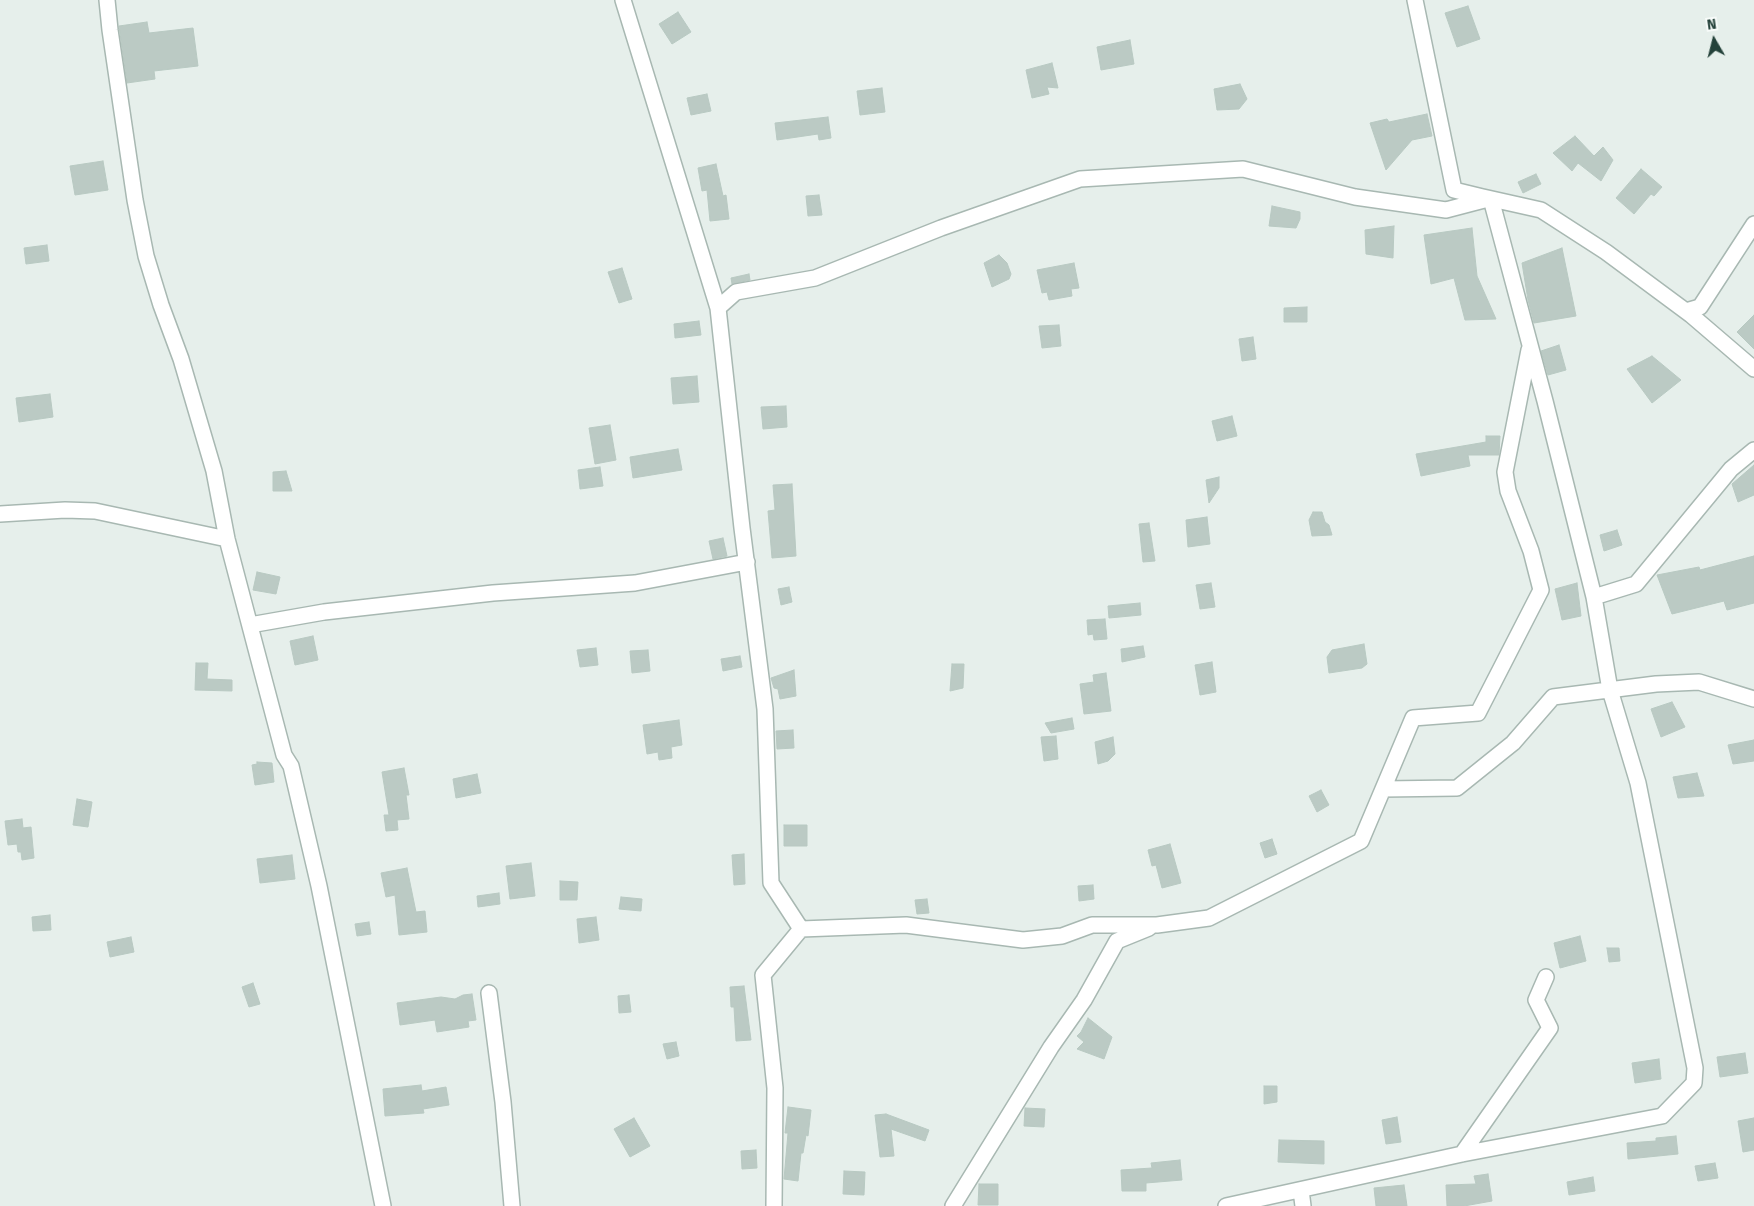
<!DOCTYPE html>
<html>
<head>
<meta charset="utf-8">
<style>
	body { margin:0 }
	#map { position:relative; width:1754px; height:1206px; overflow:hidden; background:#e6efeb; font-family:"Fira Sans",sans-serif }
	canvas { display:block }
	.north { position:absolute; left:1689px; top:15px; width:50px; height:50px; -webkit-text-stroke:4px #f7fbf9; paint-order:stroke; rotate:352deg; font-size:14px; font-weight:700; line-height:20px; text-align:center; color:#24423a }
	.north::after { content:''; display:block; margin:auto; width:18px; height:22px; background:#24423a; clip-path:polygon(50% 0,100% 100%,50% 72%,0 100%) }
</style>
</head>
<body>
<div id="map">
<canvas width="1754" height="1206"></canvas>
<div class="north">N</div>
</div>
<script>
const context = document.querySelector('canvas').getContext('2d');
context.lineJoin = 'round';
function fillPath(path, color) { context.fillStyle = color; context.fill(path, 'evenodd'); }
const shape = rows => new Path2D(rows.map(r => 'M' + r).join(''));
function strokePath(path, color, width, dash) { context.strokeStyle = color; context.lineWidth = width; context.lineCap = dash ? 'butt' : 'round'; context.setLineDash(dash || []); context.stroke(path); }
const building = shape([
	[1468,6,1480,39,1457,47,1445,13,1468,6],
	[678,12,691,32,672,44,659,24,678,12],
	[147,22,149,33,193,28,198,66,154,71,155,79,127,83,119,26,147,22],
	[1130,40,1134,64,1101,70,1097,47,1130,40],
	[1052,63,1058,88,1047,87,1049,94,1032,98,1026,70,1052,63],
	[1240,84,1247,99,1239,109,1217,110,1214,89,1240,84],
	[882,88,885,112,860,115,857,91,882,88],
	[707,94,711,111,691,115,687,98,707,94],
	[1427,114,1432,136,1412,140,1386,170,1370,123,1387,119,1389,122,1427,114],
	[828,117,831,138,819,140,818,134,777,140,775,123,828,117],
	[1575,136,1594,156,1603,147,1613,160,1601,181,1578,163,1572,171,1553,153,1575,136],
	[103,161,108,190,75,195,70,166,103,161],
	[716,164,723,196,726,195,729,219,710,221,707,190,702,191,698,168,716,164],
	[1641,169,1662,187,1654,196,1651,194,1634,214,1616,198,1641,169],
	[1536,174,1541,184,1523,193,1518,182,1536,174],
	[819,195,822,215,808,216,806,196,819,195],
	[1272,206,1300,212,1300,219,1296,228,1269,226,1272,206],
	[1394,226,1393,258,1366,254,1365,230,1394,226],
	[1472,228,1477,276,1496,319,1465,320,1454,278,1431,284,1424,235,1472,228],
	[47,245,49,261,26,264,24,248,47,245],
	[1562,248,1576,316,1534,323,1528,300,1522,263,1562,248],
	[999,255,1007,263,1011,274,1009,279,992,287,984,263,999,255],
	[1074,263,1079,288,1071,289,1072,296,1049,300,1047,292,1042,293,1037,270,1074,263],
	[622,268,632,299,619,303,608,272,622,268],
	[749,274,750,280,732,284,731,278,749,274],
	[1307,307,1307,322,1284,322,1284,308,1307,307],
	[1754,315,1754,349,1737,332,1754,315],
	[699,321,701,335,675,338,674,324,699,321],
	[1059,325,1061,346,1042,348,1039,326,1059,325],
	[1253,337,1256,359,1242,361,1239,339,1253,337],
	[1559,345,1566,370,1548,375,1541,351,1559,345],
	[1652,356,1681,380,1652,403,1627,369,1652,356],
	[697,376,699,402,673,404,671,378,697,376],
	[50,394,53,417,19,422,16,398,50,394],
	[786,406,787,427,763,429,761,407,786,406],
	[1232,416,1237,436,1217,441,1212,421,1232,416],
	[610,425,616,460,595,464,589,428,610,425],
	[1486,436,1500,436,1499,455,1468,455,1470,466,1421,476,1416,454,1486,442,1486,436],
	[678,449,682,470,633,478,630,457,678,449],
	[1754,465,1754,495,1738,502,1732,484,1754,465],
	[600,467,603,486,580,489,578,470,600,467],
	[286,471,292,491,273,491,273,472,286,471],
	[1219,477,1219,488,1209,503,1206,480,1219,477],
	[792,484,796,556,772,558,768,511,775,510,773,485,792,484],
	[1313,512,1322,512,1325,522,1329,525,1332,535,1312,536,1309,520,1313,512],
	[1207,517,1210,544,1188,547,1186,520,1207,517],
	[1149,523,1155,561,1143,562,1139,524,1149,523],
	[1617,530,1622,545,1604,551,1600,535,1617,530],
	[723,538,727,556,713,559,709,541,723,538],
	[1754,556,1754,603,1727,610,1724,601,1672,614,1657,575,1699,567,1700,570,1754,556],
	[257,572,280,577,276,594,253,590,257,572],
	[1211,583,1215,607,1200,609,1196,585,1211,583],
	[1577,583,1581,616,1562,620,1555,589,1577,583],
	[789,587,792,602,781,605,778,589,789,587],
	[1140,603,1141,615,1109,618,1108,606,1140,603],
	[1105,619,1107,639,1094,640,1093,634,1088,635,1087,620,1105,619],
	[313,636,318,660,295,665,290,641,313,636],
	[1364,644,1367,664,1362,668,1329,673,1327,657,1332,650,1364,644],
	[1143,646,1145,657,1122,662,1121,649,1143,646],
	[596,648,598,665,580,667,577,650,596,648],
	[648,650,650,671,632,673,630,651,648,650],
	[740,656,742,667,723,671,721,659,740,656],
	[1212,662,1216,692,1200,695,1195,665,1212,662],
	[196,663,208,663,207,679,232,680,232,691,195,690,196,663],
	[952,664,964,664,963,688,950,691,952,664],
	[794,670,796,696,780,699,778,689,774,688,771,678,794,670],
	[1106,673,1111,711,1084,714,1080,684,1094,682,1093,675,1106,673],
	[1672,702,1685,727,1661,737,1651,709,1672,702],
	[1072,718,1074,729,1051,733,1045,723,1072,718],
	[679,720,682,745,671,747,672,758,659,760,658,752,647,754,643,725,679,720],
	[793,730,794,748,777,749,776,731,793,730],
	[1056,736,1058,759,1044,761,1041,737,1056,736],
	[1113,737,1115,754,1108,761,1098,764,1095,742,1113,737],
	[1754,740,1754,761,1733,764,1728,745,1754,740],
	[257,762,272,763,274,782,255,785,252,765,257,764,257,762],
	[404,768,409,795,406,795,409,819,397,820,398,830,386,831,384,815,389,815,382,772,404,768],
	[1697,773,1704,796,1678,798,1673,777,1697,773],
	[477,774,481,793,456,798,453,779,477,774],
	[1321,790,1329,805,1317,812,1309,796,1321,790],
	[77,799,92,802,88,827,73,825,77,799],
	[22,819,23,828,31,827,34,858,22,860,21,852,18,852,17,844,8,845,5,821,22,819],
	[784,825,807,825,807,846,784,846,784,825],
	[1272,839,1277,854,1265,858,1260,843,1272,839],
	[1170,844,1181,883,1162,888,1156,865,1152,866,1148,850,1170,844],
	[744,854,745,884,734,885,732,855,744,854],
	[292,855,295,879,260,883,257,859,292,855],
	[531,863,535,896,510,899,506,866,531,863],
	[407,868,416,912,425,911,427,932,399,935,395,895,386,897,381,873,407,868],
	[560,881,578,882,577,900,560,900,560,881],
	[1093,885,1094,899,1079,901,1078,886,1093,885],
	[499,893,500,904,478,907,477,896,499,893],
	[621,897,642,899,641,911,619,909,621,897],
	[927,899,929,913,917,914,915,900,927,899],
	[50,915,51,930,33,931,32,917,50,915],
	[596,917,599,940,579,943,577,919,596,917],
	[369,922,371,934,357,936,355,924,369,922],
	[1580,936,1586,961,1560,968,1554,943,1580,936],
	[131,937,134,952,110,957,107,942,131,937],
	[1607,948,1619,948,1620,961,1609,962,1607,948],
	[253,983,260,1004,249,1007,242,987,253,983],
	[744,986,751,1040,736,1041,734,1007,731,1007,730,987,744,986],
	[472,994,476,1020,468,1021,469,1027,437,1032,435,1020,400,1025,397,1003,441,997,455,999,463,995,472,994],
	[629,995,631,1012,619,1013,618,996,629,995],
	[1088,1018,1112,1037,1104,1059,1077,1049,1084,1042,1077,1036,1081,1032,1088,1018],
	[676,1042,679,1056,667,1059,663,1044,676,1042],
	[1745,1053,1748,1073,1720,1077,1717,1057,1745,1053],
	[1659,1059,1661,1079,1635,1083,1632,1063,1659,1059],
	[421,1085,422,1091,446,1087,449,1105,423,1109,424,1113,385,1116,383,1089,421,1085],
	[1264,1086,1277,1086,1277,1102,1264,1104,1264,1086],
	[788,1107,811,1110,808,1136,806,1135,803,1153,801,1153,798,1181,784,1179,788,1133,785,1133,788,1107],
	[1025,1108,1045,1109,1044,1127,1024,1126,1025,1108],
	[886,1114,929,1130,925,1141,891,1129,894,1156,880,1157,875,1115,886,1114],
	[1397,1117,1401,1142,1386,1144,1382,1120,1397,1117],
	[634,1118,650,1146,630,1157,614,1129,634,1118],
	[1754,1118,1754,1150,1743,1152,1738,1121,1754,1118],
	[1676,1136,1678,1154,1628,1159,1627,1143,1656,1141,1656,1138,1676,1136],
	[1279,1140,1324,1141,1324,1164,1278,1162,1279,1140],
	[756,1150,757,1168,742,1169,741,1151,756,1150],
	[1180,1160,1182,1180,1146,1183,1146,1191,1122,1191,1121,1170,1152,1168,1151,1163,1180,1160],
	[1715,1163,1718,1178,1698,1181,1695,1166,1715,1163],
	[844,1171,865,1172,864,1195,843,1194,844,1171],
	[1488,1174,1492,1201,1464,1206,1447,1206,1446,1185,1476,1184,1474,1176,1488,1174],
	[1593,1177,1595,1191,1569,1195,1567,1182,1593,1177],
	[979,1184,998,1184,998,1205,978,1205,979,1184],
	[1404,1185,1407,1206,1376,1206,1374,1188,1404,1185]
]);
fillPath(building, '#bbcac4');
strokePath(building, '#b8c9c2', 1);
const street = shape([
	[107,0,110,30,135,200,146,256,161,305,181,359,214,471,227,539,284,755,291,766,319,886,383,1206],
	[623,0,718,308,736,292,815,278,941,228,1080,179,1243,169,1355,197,1446,210,1488,199],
	[1483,197,1541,210,1606,252,1691,315,1754,369],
	[718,308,742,528,765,709,771,883,801,929,763,975,775,1088,774,1206],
	[1686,311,1700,307,1754,224],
	[0,514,65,510,95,511,227,539],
	[1594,597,1636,584,1731,469,1754,450],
	[250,625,324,612,493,593,635,583,747,562],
	[1383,789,1457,788,1513,743,1553,697,1656,684,1699,682,1754,699],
	[801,929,906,925,1023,940,1062,936,1092,925,1157,925,1209,918,1361,841,1413,718,1478,713,1541,590,1531,551,1508,491,1505,472,1529,350],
	[489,993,503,1102,512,1206],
	[1462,1154,1550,1028,1536,1000,1546,977],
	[1301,1190,1303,1206],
	[953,1206,1051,1047,1084,1000,1117,941,1149,928],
	[1226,1206,1462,1154,1662,1116,1694,1083,1695,1068,1638,783,1610,690,1594,597,1545,401,1491,199,1454,190,1415,0]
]);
strokePath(street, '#a8b8b2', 18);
strokePath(street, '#fff', 15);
</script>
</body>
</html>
